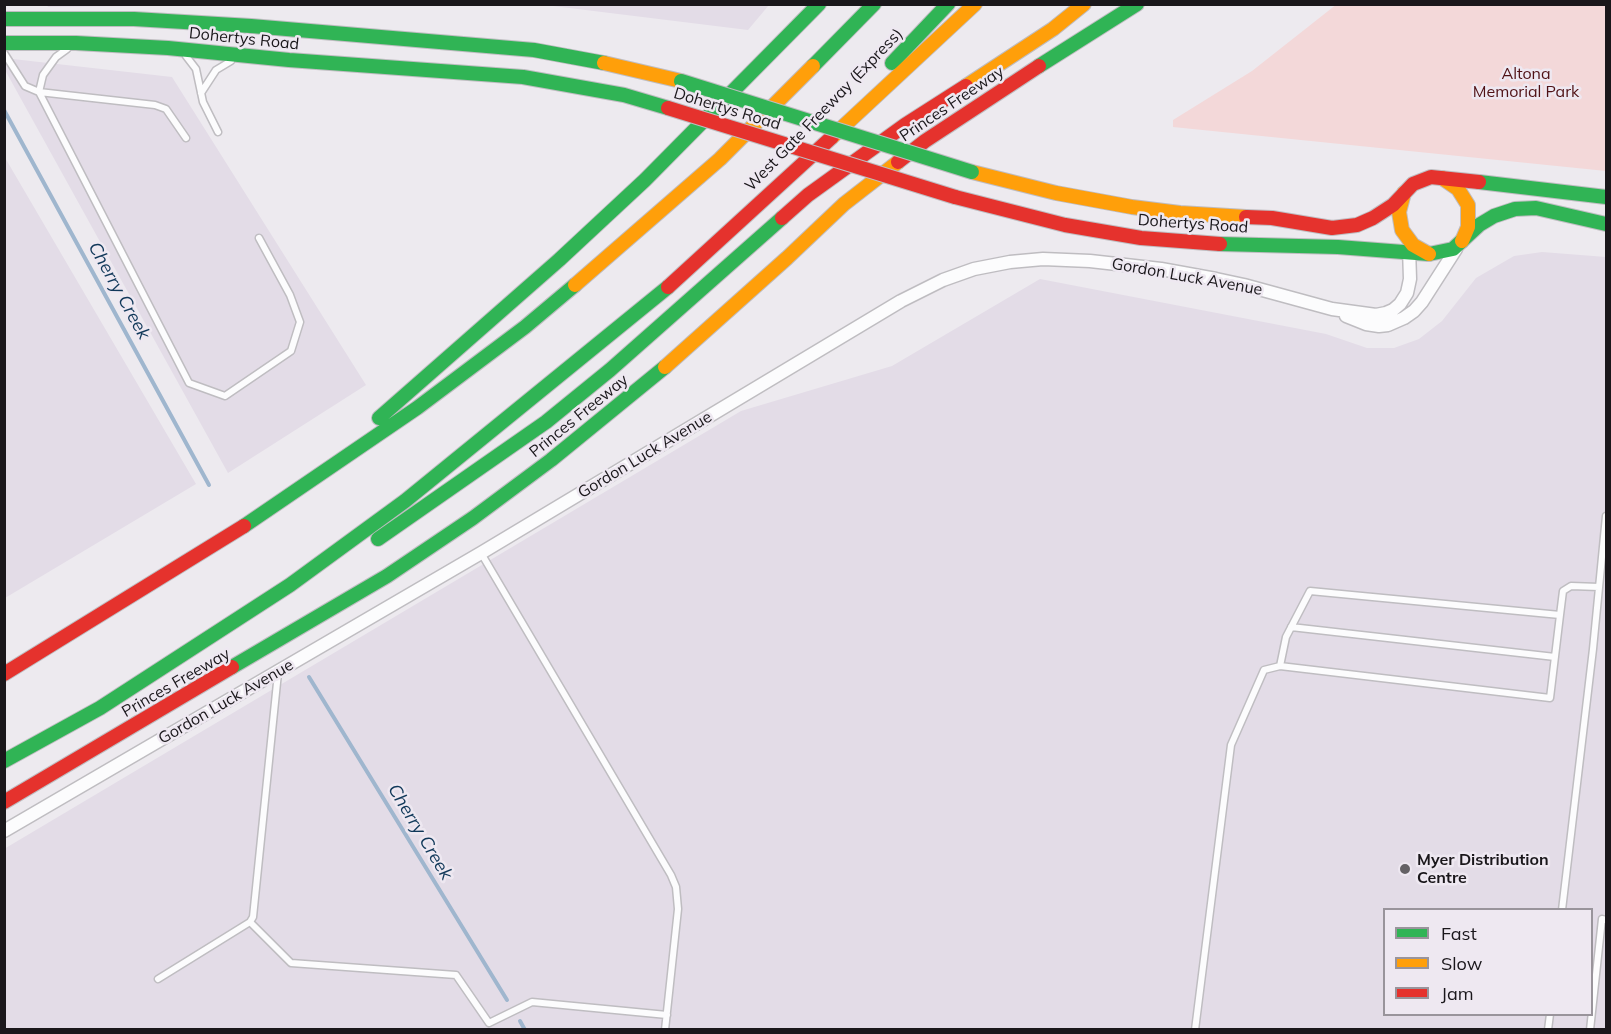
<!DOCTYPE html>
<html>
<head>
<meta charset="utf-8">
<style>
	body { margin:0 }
	#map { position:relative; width:1611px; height:1034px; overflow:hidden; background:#edeaef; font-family:Mulish,sans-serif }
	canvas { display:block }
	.frame { position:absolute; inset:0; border:6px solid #1a171b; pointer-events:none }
	.legend { position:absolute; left:1383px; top:908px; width:210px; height:108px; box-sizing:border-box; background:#eee8f1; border:2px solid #99949b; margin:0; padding:8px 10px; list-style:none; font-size:18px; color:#1a171b }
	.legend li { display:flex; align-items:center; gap:12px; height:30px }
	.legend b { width:30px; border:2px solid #99949b }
</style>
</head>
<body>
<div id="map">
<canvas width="1611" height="1034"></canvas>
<div class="frame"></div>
<ul class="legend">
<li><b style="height:8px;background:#30b455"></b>Fast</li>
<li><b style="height:8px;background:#ff9f0a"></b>Slow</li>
<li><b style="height:8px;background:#e5322d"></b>Jam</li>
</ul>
</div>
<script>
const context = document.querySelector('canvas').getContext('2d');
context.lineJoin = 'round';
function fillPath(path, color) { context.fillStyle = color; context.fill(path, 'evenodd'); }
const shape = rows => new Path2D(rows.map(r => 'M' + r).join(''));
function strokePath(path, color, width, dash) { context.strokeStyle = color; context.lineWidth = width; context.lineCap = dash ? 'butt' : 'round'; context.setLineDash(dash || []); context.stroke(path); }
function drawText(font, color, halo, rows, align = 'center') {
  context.font = font + ' Mulish,sans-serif'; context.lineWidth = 5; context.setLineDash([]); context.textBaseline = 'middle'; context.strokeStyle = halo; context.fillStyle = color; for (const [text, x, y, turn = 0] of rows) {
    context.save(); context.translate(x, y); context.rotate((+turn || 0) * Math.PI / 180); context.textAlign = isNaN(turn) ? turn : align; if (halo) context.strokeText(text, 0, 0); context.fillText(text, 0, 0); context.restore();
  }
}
fillPath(shape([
	[47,5,47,4,234,5,48,7],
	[545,5,769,5,748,30],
	[4,58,172,77,366,385,228,473,5,70],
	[4,156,196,484,5,598,4,598],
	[1542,252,1606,257,1606,1029,5,1029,4,849,741,411,892,366,1040,279,1326,334,1367,348,1394,348,1419,339,1442,321,1476,278,1514,256],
	[1384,910,1592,910,1592,1014,1384,1014]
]), '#e3dce7');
fillPath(shape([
	[1337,4,1606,5,1606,171,1173,127,1173,120,1252,71]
]), '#f3d8d9');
strokePath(shape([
	[4,110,209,485],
	[309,677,507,1000],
	[520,1021,525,1030]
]), '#9fb6ce', 4);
const lane = shape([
	[67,49,56,57,43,75,39,92,189,383,225,396,291,351,300,322,290,295,259,238],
	[4,53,25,86,39,92,155,105,166,109,186,138],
	[186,56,196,69,203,102,218,132],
	[201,93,216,70,231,61],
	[481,553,671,875,676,887,678,909,665,1030],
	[1560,615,1310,591,1286,637,1280,666,1550,698,1560,615,1563,591,1571,586,1599,587],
	[1291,627,1555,657],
	[1562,910,1593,649,1606,516],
	[250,922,291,963,456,975,489,1023,532,1002,667,1015],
	[158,979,250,922,253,917,278,673],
	[1195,1030,1231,745,1264,670,1280,666],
	[1548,1030,1550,1014],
	[1590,1030,1602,919,1606,920]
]);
const street = shape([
	[1346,316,1366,324,1379,326,1388,325,1404,318,1414,311,1422,302,1456,249],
	[4,831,481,553,901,301,943,280,974,269,1010,262,1043,259,1090,261,1161,269,1216,279,1244,285,1332,309,1376,315,1386,313,1393,310,1400,304,1407,293,1410,279,1409,248]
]);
const fast = shape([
	[4,19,134,19,251,26,534,50,604,63],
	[4,43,76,43,168,48,289,60,523,77,624,95,668,108],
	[892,63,948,4],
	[813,66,874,4],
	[1039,66,1137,4],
	[1479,182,1606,197],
	[1220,244,1338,247,1429,254,1453,249,1479,225,1494,216,1515,209,1536,208,1606,224],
	[379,418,559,260,645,180,819,4],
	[244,526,417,408,525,327,575,285],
	[378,539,546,422,610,370,782,218],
	[232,667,387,576,473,518,551,460,665,367],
	[4,761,100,708,290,585,405,501,668,287]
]);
const slow = shape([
	[604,63,681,81],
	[966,86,1053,29,1084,4],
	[832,137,975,4],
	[972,172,1056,193,1132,207,1180,213,1246,217],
	[1442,178,1458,189,1468,205,1468,227,1462,241],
	[1404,193,1399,212,1402,230,1413,245,1429,254],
	[575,285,720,159,813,66],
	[665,367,787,258,844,204,898,162]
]);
const jam = shape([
	[898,162,925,141,1039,66],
	[955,197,1065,225,1141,238,1220,244],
	[1246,217,1272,218,1332,228,1357,225,1373,218,1393,205,1413,184,1431,177,1479,182],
	[782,218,808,195,905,125,966,86],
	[668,287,832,137],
	[4,674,244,526],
	[4,802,232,667]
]);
strokePath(lane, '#bfbdc1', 9);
strokePath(street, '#bfbdc1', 15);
strokePath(fast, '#bfbdc1', 16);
strokePath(slow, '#bfbdc1', 16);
strokePath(jam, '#bfbdc1', 16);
strokePath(lane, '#fcfcfd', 6);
strokePath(street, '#fcfcfd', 12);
strokePath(fast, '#30b455', 14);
strokePath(slow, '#ff9f0a', 14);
strokePath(jam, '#e5322d', 14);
const fastBridge = shape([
	[681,81,972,172]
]);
const jamBridge = shape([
	[668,108,955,197]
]);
strokePath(fastBridge, '#bfbdc1', 16, []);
strokePath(jamBridge, '#bfbdc1', 16, []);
strokePath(fastBridge, '#30b455', 14);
strokePath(jamBridge, '#e5322d', 14);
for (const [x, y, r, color] of [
	[1405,869,6,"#646165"]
]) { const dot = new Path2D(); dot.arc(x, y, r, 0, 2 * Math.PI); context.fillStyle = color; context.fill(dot); strokePath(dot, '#eee8f1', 2); }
drawText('16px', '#1a171b', '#eee8f1', [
	["Dohertys Road",244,39,6],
	["Princes Freeway",952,104,-34],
	["Dohertys Road",727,109,17],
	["West Gate Freeway (Express)",824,110,-46],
	["Dohertys Road",1193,224,4],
	["Gordon Luck Avenue",1187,277,10],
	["Princes Freeway",579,416,-39],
	["Gordon Luck Avenue",645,455,-31],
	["Princes Freeway",176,683,-30],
	["Gordon Luck Avenue",226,702,-30]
]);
drawText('16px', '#4f1115', '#eee8f1', [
	["Altona",1526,74],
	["Memorial Park",1526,92]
]);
drawText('bold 16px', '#1a171b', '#eee8f1', [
	["Myer Distribution",1417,860],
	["Centre",1417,878]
], 'left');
drawText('italic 18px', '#103859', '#eee8f1', [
	["Cherry Creek",119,291,61],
	["Cherry Creek",420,832,59]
]);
</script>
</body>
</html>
